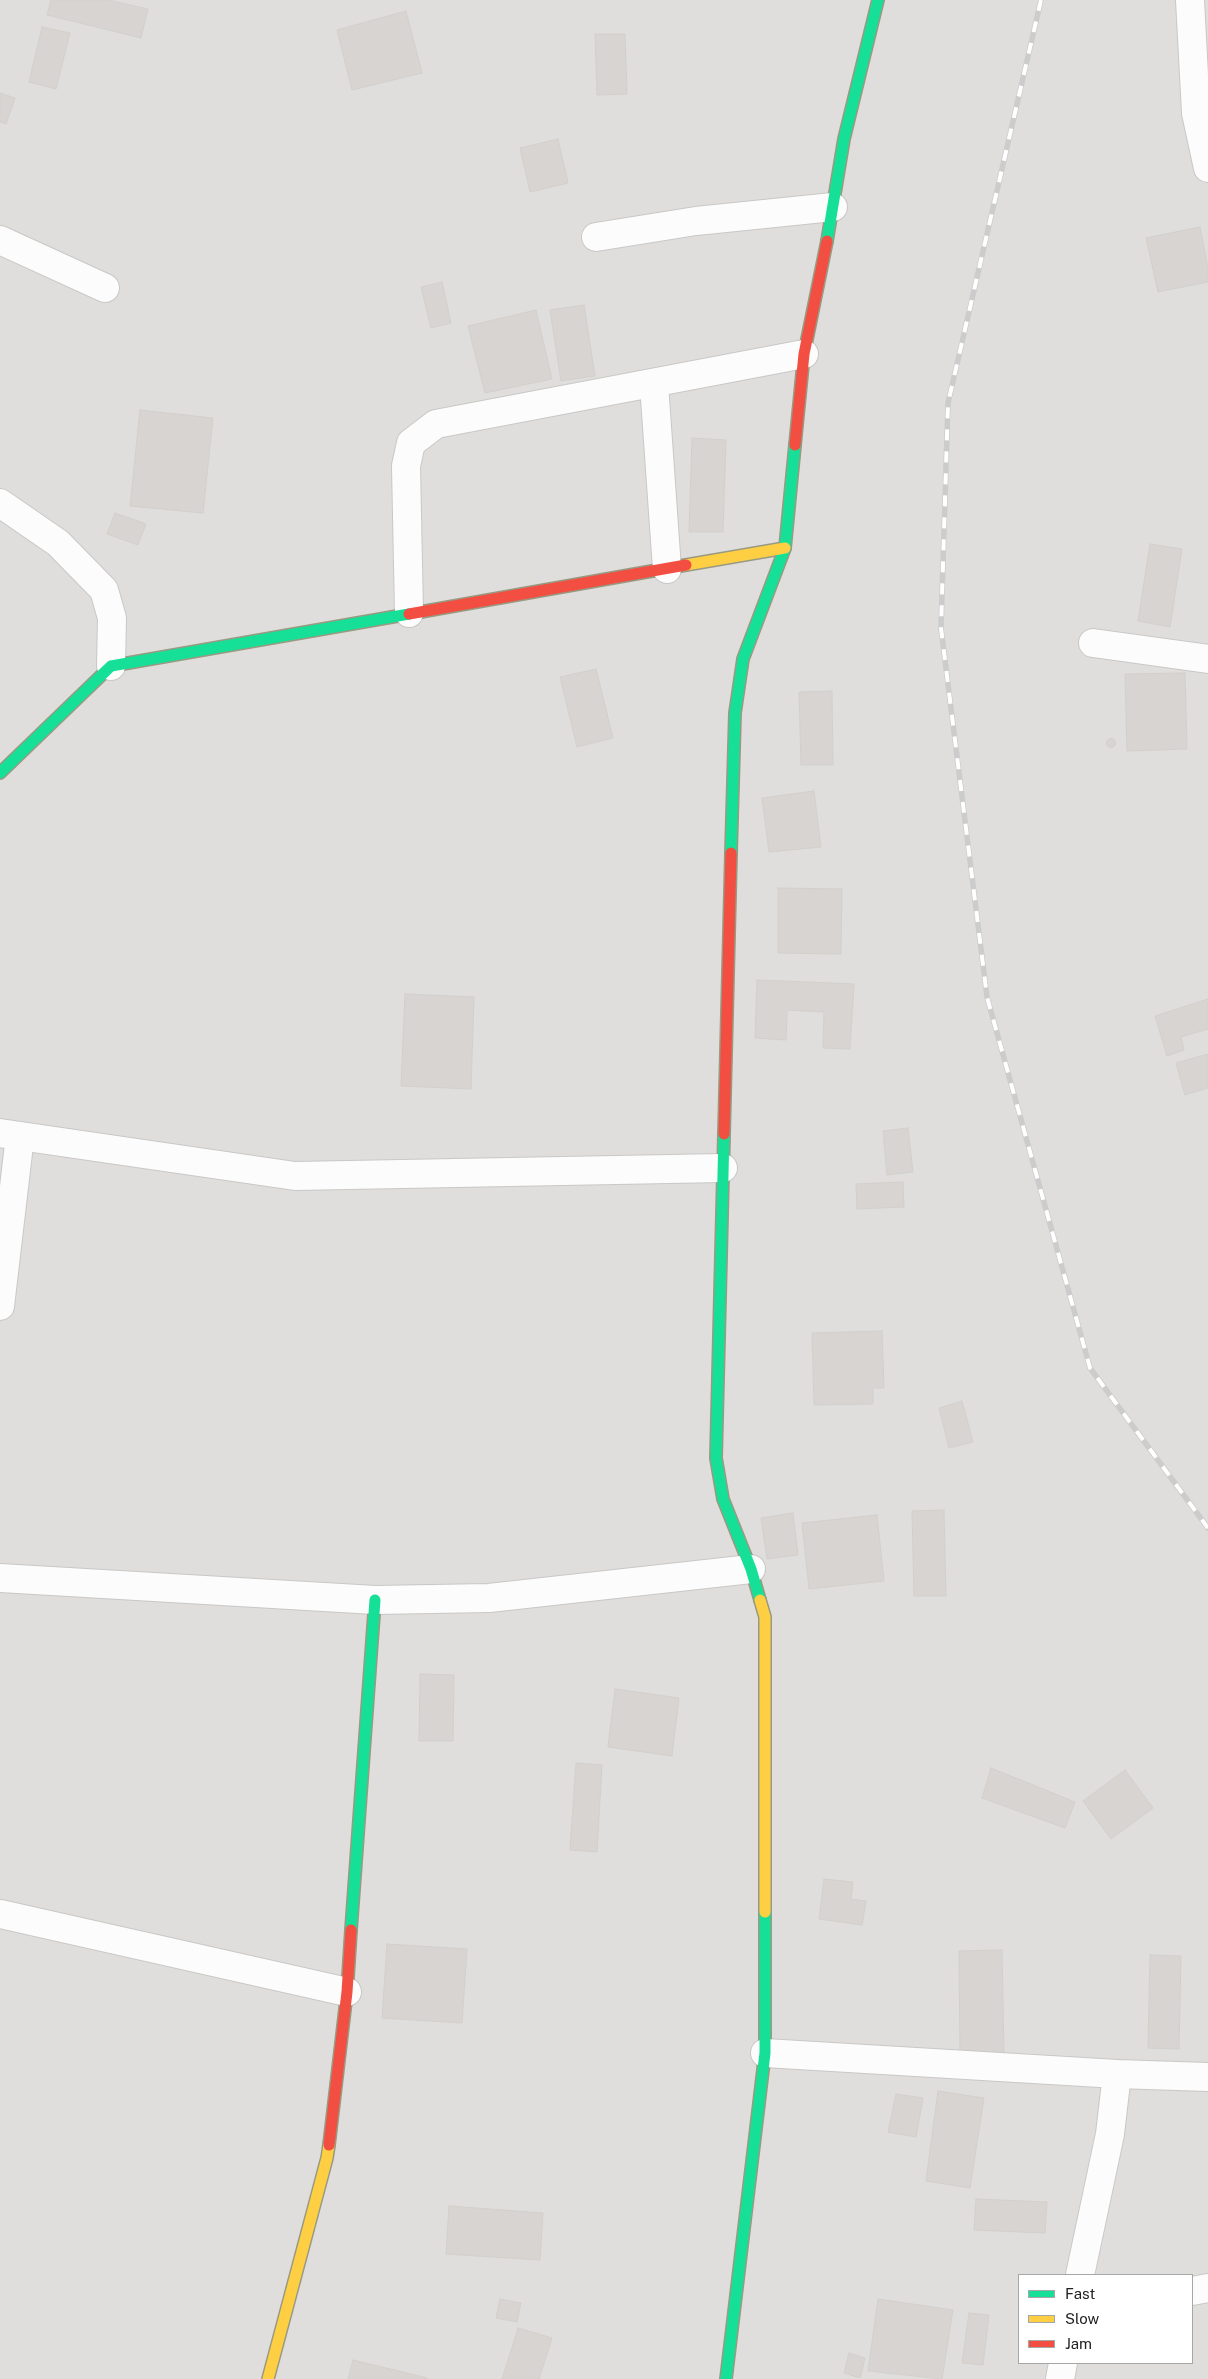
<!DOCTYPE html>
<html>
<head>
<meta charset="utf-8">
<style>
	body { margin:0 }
	#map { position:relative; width:1208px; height:2379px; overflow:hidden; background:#f0eeeb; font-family:"Public Sans",sans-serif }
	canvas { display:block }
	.legend { position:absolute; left:1018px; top:2274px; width:175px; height:90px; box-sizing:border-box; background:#fff; border:1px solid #a7a7a7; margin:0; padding:6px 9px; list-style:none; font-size:15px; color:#222 }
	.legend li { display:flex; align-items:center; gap:10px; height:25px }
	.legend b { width:25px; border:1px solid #a7a7a7 }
</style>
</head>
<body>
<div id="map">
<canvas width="1208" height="2379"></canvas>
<ul class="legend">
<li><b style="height:6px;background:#16e098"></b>Fast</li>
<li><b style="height:6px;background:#ffcf43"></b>Slow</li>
<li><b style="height:6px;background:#f24e42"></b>Jam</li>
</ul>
</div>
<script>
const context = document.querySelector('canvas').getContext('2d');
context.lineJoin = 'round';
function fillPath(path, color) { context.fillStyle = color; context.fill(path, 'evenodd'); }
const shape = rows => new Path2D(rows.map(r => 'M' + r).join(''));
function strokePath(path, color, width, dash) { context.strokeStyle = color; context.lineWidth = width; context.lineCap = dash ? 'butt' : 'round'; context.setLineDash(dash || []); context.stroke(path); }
fillPath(shape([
	[0,0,1208,0,1208,2379,0,2379],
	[1019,2275,1192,2275,1192,2363,1019,2363]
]), '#dfdedc');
const building = shape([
	[51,0,108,0,148,9,141,38,47,15,51,0],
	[406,11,422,73,352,90,337,30,406,11],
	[42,27,70,33,56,89,29,82,42,27],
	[595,34,625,34,627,94,597,95,595,34],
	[0,93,15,98,6,124,0,122,0,93],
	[558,139,568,183,530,192,520,148,558,139],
	[1200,227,1208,268,1208,282,1158,292,1146,238,1200,227],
	[442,282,451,323,431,328,421,287,442,282],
	[584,305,595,376,561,381,550,310,584,305],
	[536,310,552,379,485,393,468,326,536,310],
	[140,410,213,418,203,513,130,506,140,410],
	[692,438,726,440,723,532,689,532,692,438],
	[115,513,146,524,138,545,107,534,115,513],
	[1150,544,1182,549,1170,627,1138,621,1150,544],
	[596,669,613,738,577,747,560,677,596,669],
	[1185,673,1187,749,1127,751,1125,674,1185,673],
	[832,691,833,765,801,765,799,692,832,691],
	'1106.5 743a4.5 4.5 0 1 1 9 0a4.5 4.5 0 1 1-9 0Z',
	[814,791,821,847,769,852,762,798,814,791],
	[778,888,842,889,841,954,778,953,778,888],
	[757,980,854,984,850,1049,823,1048,824,1012,787,1010,786,1040,755,1038,757,980],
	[405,994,474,997,471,1089,401,1086,405,994],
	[1208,999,1208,1029,1181,1037,1184,1050,1167,1056,1155,1016,1208,999],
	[1208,1054,1208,1088,1185,1095,1176,1063,1208,1054],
	[908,1128,913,1172,887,1175,883,1131,908,1128],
	[903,1182,904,1207,857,1209,856,1184,903,1182],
	[882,1331,884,1388,873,1388,873,1404,814,1405,812,1333,882,1331],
	[962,1401,973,1442,949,1448,939,1408,962,1401],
	[944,1510,946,1596,914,1596,912,1511,944,1510],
	[793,1513,798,1555,767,1559,761,1518,793,1513],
	[877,1515,884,1581,809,1589,802,1523,877,1515],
	[420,1674,454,1675,453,1741,419,1741,420,1674],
	[615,1689,679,1698,672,1756,608,1747,615,1689],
	[576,1763,602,1765,597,1852,570,1850,576,1763],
	[991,1768,1075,1802,1065,1828,982,1798,991,1768],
	[1125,1770,1153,1808,1111,1839,1083,1801,1125,1770],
	[824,1879,853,1882,851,1899,866,1901,862,1925,819,1919,824,1879],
	[387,1944,467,1949,462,2023,382,2018,387,1944],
	[1002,1950,1004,2057,960,2057,959,1951,1002,1950],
	[1150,1955,1181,1956,1179,2049,1148,2048,1150,1955],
	[938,2091,984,2098,970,2188,926,2181,938,2091],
	[896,2094,923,2098,916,2137,888,2132,896,2094],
	[976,2199,1047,2202,1045,2233,974,2230,976,2199],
	[449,2206,543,2213,540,2260,446,2254,449,2206],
	[500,2299,521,2303,517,2322,496,2318,500,2299],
	[878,2299,953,2310,942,2379,868,2371,878,2299],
	[969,2313,989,2315,983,2365,962,2363,969,2313],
	[518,2328,552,2338,539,2379,502,2379,518,2328],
	[849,2353,865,2358,860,2378,844,2373,849,2353],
	[353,2360,427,2378,427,2379,348,2379,353,2360]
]);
fillPath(building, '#d7d4d2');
strokePath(building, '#d3d0cc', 1);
const street = shape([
	[1190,0,1196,113,1208,168],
	[596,237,696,221,833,207],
	[0,240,105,288],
	[654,384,667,569],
	[0,503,58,543,104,590,112,618,111,666],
	[409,613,406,466,411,443,436,424,804,354],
	[1093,643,1208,659],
	[0,1133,295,1176,723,1168],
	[0,1306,20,1136],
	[0,1578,375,1600,489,1598,751,1569],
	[0,1914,347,1992],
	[765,2053,1117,2074,1208,2077],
	[1080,2275,1110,2134,1117,2074],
	[1192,2291,1208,2288],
	[1060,2379,1063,2363]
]);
const fast = shape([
	[827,241,844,139,878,0],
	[0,773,111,666,409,614],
	[731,853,735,713,743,659,785,548,795,445],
	[724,1134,716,1458,723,1499,751,1569,760,1600],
	[351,1930,375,1600],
	[726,2379,765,2053,765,1912]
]);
const slow = shape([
	[686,565,785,548],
	[760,1600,765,1617,765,1912],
	[268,2379,327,2158,329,2145]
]);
const jam = shape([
	[795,445,804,354,827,241],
	[409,614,686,565],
	[724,1134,731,853],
	[329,2145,347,1992,351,1930]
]);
strokePath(street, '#c9c8c7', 30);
strokePath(fast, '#999a82', 14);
strokePath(slow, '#999a82', 14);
strokePath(jam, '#999a82', 14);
strokePath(street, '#fdfcfc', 28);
strokePath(fast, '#16e098', 11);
strokePath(slow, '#ffcf43', 11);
strokePath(jam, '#f24e42', 11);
const rail = shape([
	[1041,0,948,403,941,628,987,997,1090,1368,1208,1528]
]);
strokePath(rail, '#ccc', 5.5);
strokePath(rail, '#fff', 4, [11]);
</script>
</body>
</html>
